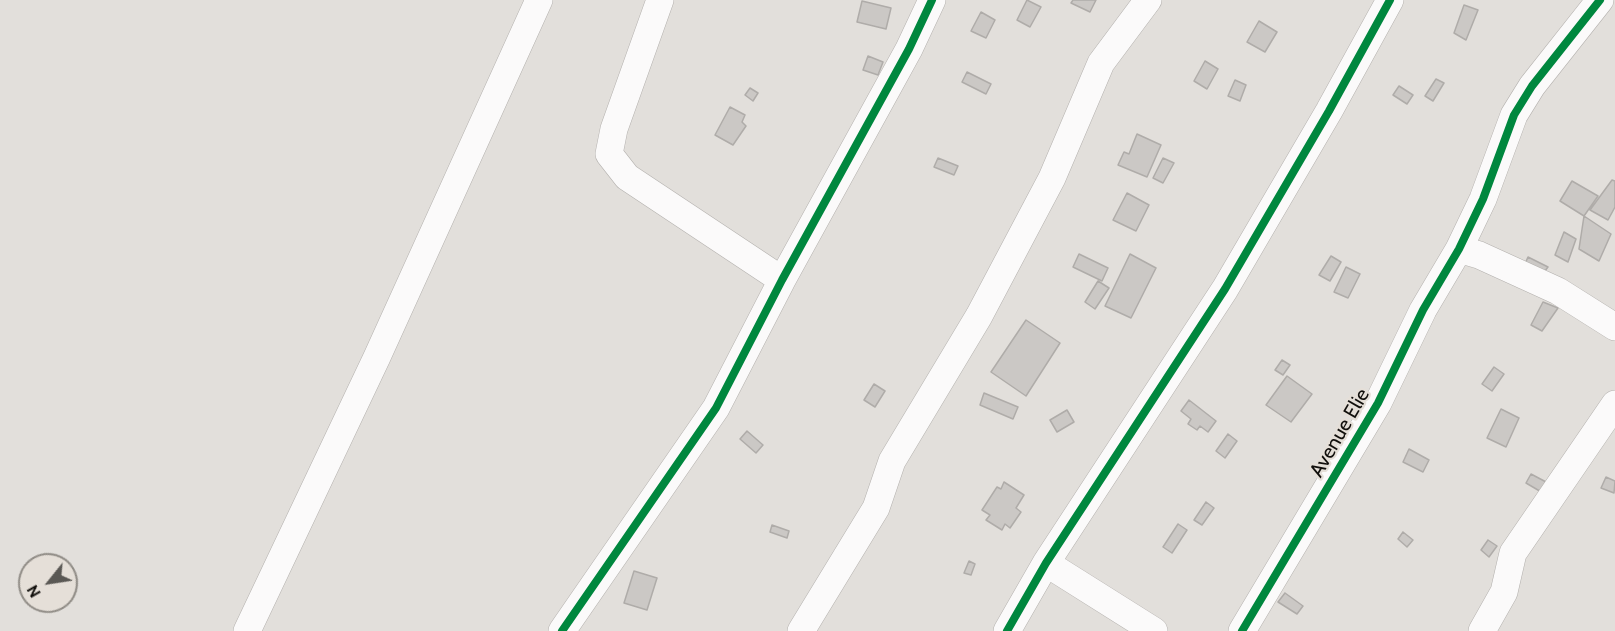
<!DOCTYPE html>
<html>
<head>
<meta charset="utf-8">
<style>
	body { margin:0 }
	#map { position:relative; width:1615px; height:631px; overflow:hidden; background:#e2dfdb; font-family:Cabin,sans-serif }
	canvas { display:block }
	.north { position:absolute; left:18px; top:553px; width:60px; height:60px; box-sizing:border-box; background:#e5dfd8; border:2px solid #908c86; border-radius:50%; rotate:240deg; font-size:16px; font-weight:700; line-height:24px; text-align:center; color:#110f0c }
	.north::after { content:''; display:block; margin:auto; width:21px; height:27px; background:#5a5854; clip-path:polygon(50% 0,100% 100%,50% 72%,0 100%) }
</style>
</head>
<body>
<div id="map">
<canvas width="1615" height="631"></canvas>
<div class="north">N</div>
</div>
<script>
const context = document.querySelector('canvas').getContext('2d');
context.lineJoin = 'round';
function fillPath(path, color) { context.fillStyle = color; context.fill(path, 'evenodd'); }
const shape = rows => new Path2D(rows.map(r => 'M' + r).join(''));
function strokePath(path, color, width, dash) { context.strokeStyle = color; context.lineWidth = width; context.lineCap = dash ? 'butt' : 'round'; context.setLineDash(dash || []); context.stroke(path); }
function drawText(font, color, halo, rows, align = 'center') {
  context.font = font + ' Cabin,sans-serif'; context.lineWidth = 4.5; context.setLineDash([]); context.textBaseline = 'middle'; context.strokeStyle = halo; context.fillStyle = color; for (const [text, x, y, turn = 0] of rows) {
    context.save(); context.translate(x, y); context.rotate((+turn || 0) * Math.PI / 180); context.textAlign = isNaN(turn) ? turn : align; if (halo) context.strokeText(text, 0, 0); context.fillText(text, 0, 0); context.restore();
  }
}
const building = shape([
	[1027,0,1041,7,1030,27,1017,20,1027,0],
	[1073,0,1096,0,1090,12,1071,3,1073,0],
	[862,1,891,8,886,29,857,22,862,1],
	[1464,5,1478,10,1466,40,1454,33,1464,5],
	[981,12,995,20,986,38,971,31,981,12],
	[1259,21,1277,32,1265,52,1247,42,1259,21],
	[868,56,883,62,878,75,863,70,868,56],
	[1205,61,1218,69,1207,89,1194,81,1205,61],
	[967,72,991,84,986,94,962,82,967,72],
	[1436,79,1444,83,1433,101,1425,96,1436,79],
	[1235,80,1246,85,1240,101,1228,96,1235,80],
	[1399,86,1413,95,1407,104,1393,95,1399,86],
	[750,88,758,93,753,101,745,95,750,88],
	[730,107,745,115,742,122,746,126,733,145,715,135,730,107],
	[1137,134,1161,145,1147,177,1118,165,1124,152,1129,154,1137,134],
	[938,158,958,166,954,175,934,167,938,158],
	[1163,158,1174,163,1163,183,1153,178,1163,158],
	[1612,180,1615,181,1615,207,1608,220,1590,210,1612,180],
	[1572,181,1598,196,1584,216,1560,201,1572,181],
	[1127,193,1149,205,1136,231,1113,220,1127,193],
	[1584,216,1611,234,1599,261,1579,249,1584,216],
	[1564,232,1576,239,1568,262,1555,255,1564,232],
	[1079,254,1108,268,1102,281,1073,267,1079,254],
	[1130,254,1156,268,1131,318,1105,306,1130,254],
	[1331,256,1341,262,1330,281,1319,275,1331,256],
	[1528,257,1548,267,1541,276,1524,266,1528,257],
	[1346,267,1360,274,1348,298,1334,292,1346,267],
	[1098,281,1109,288,1095,309,1085,302,1098,281],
	[1543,302,1558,308,1542,331,1531,325,1543,302],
	[1026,320,1060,343,1026,396,991,372,1026,320],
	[1282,360,1290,365,1283,375,1275,370,1282,360],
	[1494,367,1504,374,1492,391,1482,384,1494,367],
	[1287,376,1312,394,1291,422,1266,405,1287,376],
	[874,384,885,391,875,407,864,400,874,384],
	[984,393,1018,407,1013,419,980,405,984,393],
	[1189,400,1216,421,1208,432,1200,426,1197,430,1188,424,1191,419,1181,411,1189,400],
	[1501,409,1519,418,1506,447,1487,438,1501,409],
	[1067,410,1074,422,1057,432,1050,420,1067,410],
	[747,431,763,445,756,453,740,439,747,431],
	[1228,434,1237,441,1225,458,1216,451,1228,434],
	[1409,449,1429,460,1423,472,1403,462,1409,449],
	[1531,474,1548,483,1543,493,1526,483,1531,474],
	[1606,477,1615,481,1614,493,1601,488,1606,477],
	[1004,482,1024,495,1016,508,1021,512,1010,528,1005,524,1002,530,986,520,990,515,982,510,997,487,1001,489,1004,482],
	[1206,502,1214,508,1202,525,1194,520,1206,502],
	[1178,524,1187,530,1172,553,1163,547,1178,524],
	[772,525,789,531,787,538,770,532,772,525],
	[1403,532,1413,540,1407,547,1398,539,1403,532],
	[1488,540,1497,546,1489,557,1481,550,1488,540],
	[969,561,975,564,971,575,964,573,969,561],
	[634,571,657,578,647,610,624,603,634,571],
	[1285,593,1303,606,1297,614,1278,602,1285,593]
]);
fillPath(building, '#cbc8c5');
strokePath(building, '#afaca9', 1.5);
const minor = shape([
	[660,0,614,129,609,154,627,177,782,280],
	[1459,249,1479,255,1558,291,1615,327],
	[1046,563,1154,631],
	[247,631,377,357,539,0],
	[562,631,716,408,782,280,909,49,932,0],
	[801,631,876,508,892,461,979,316,1052,178,1101,63,1148,0],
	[1007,631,1046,563,1225,289,1329,111,1390,0],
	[1242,631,1378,403,1423,310,1459,249,1483,199,1514,115,1532,86,1600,0],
	[1482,631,1504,592,1513,553,1615,404]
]);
strokePath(minor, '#b3b0ad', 28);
strokePath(minor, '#fbfafa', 27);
strokePath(shape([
	[562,631,716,408,782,280,909,49,932,0],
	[1007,631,1046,563,1225,289,1329,111,1390,0],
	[1242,631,1378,403,1423,310,1459,249,1483,199,1514,115,1532,86,1600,0]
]), '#00873e', 8);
drawText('20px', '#110f0c', '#e5dfd8', [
	["Avenue Elie",1340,433,-60]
]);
</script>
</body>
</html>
